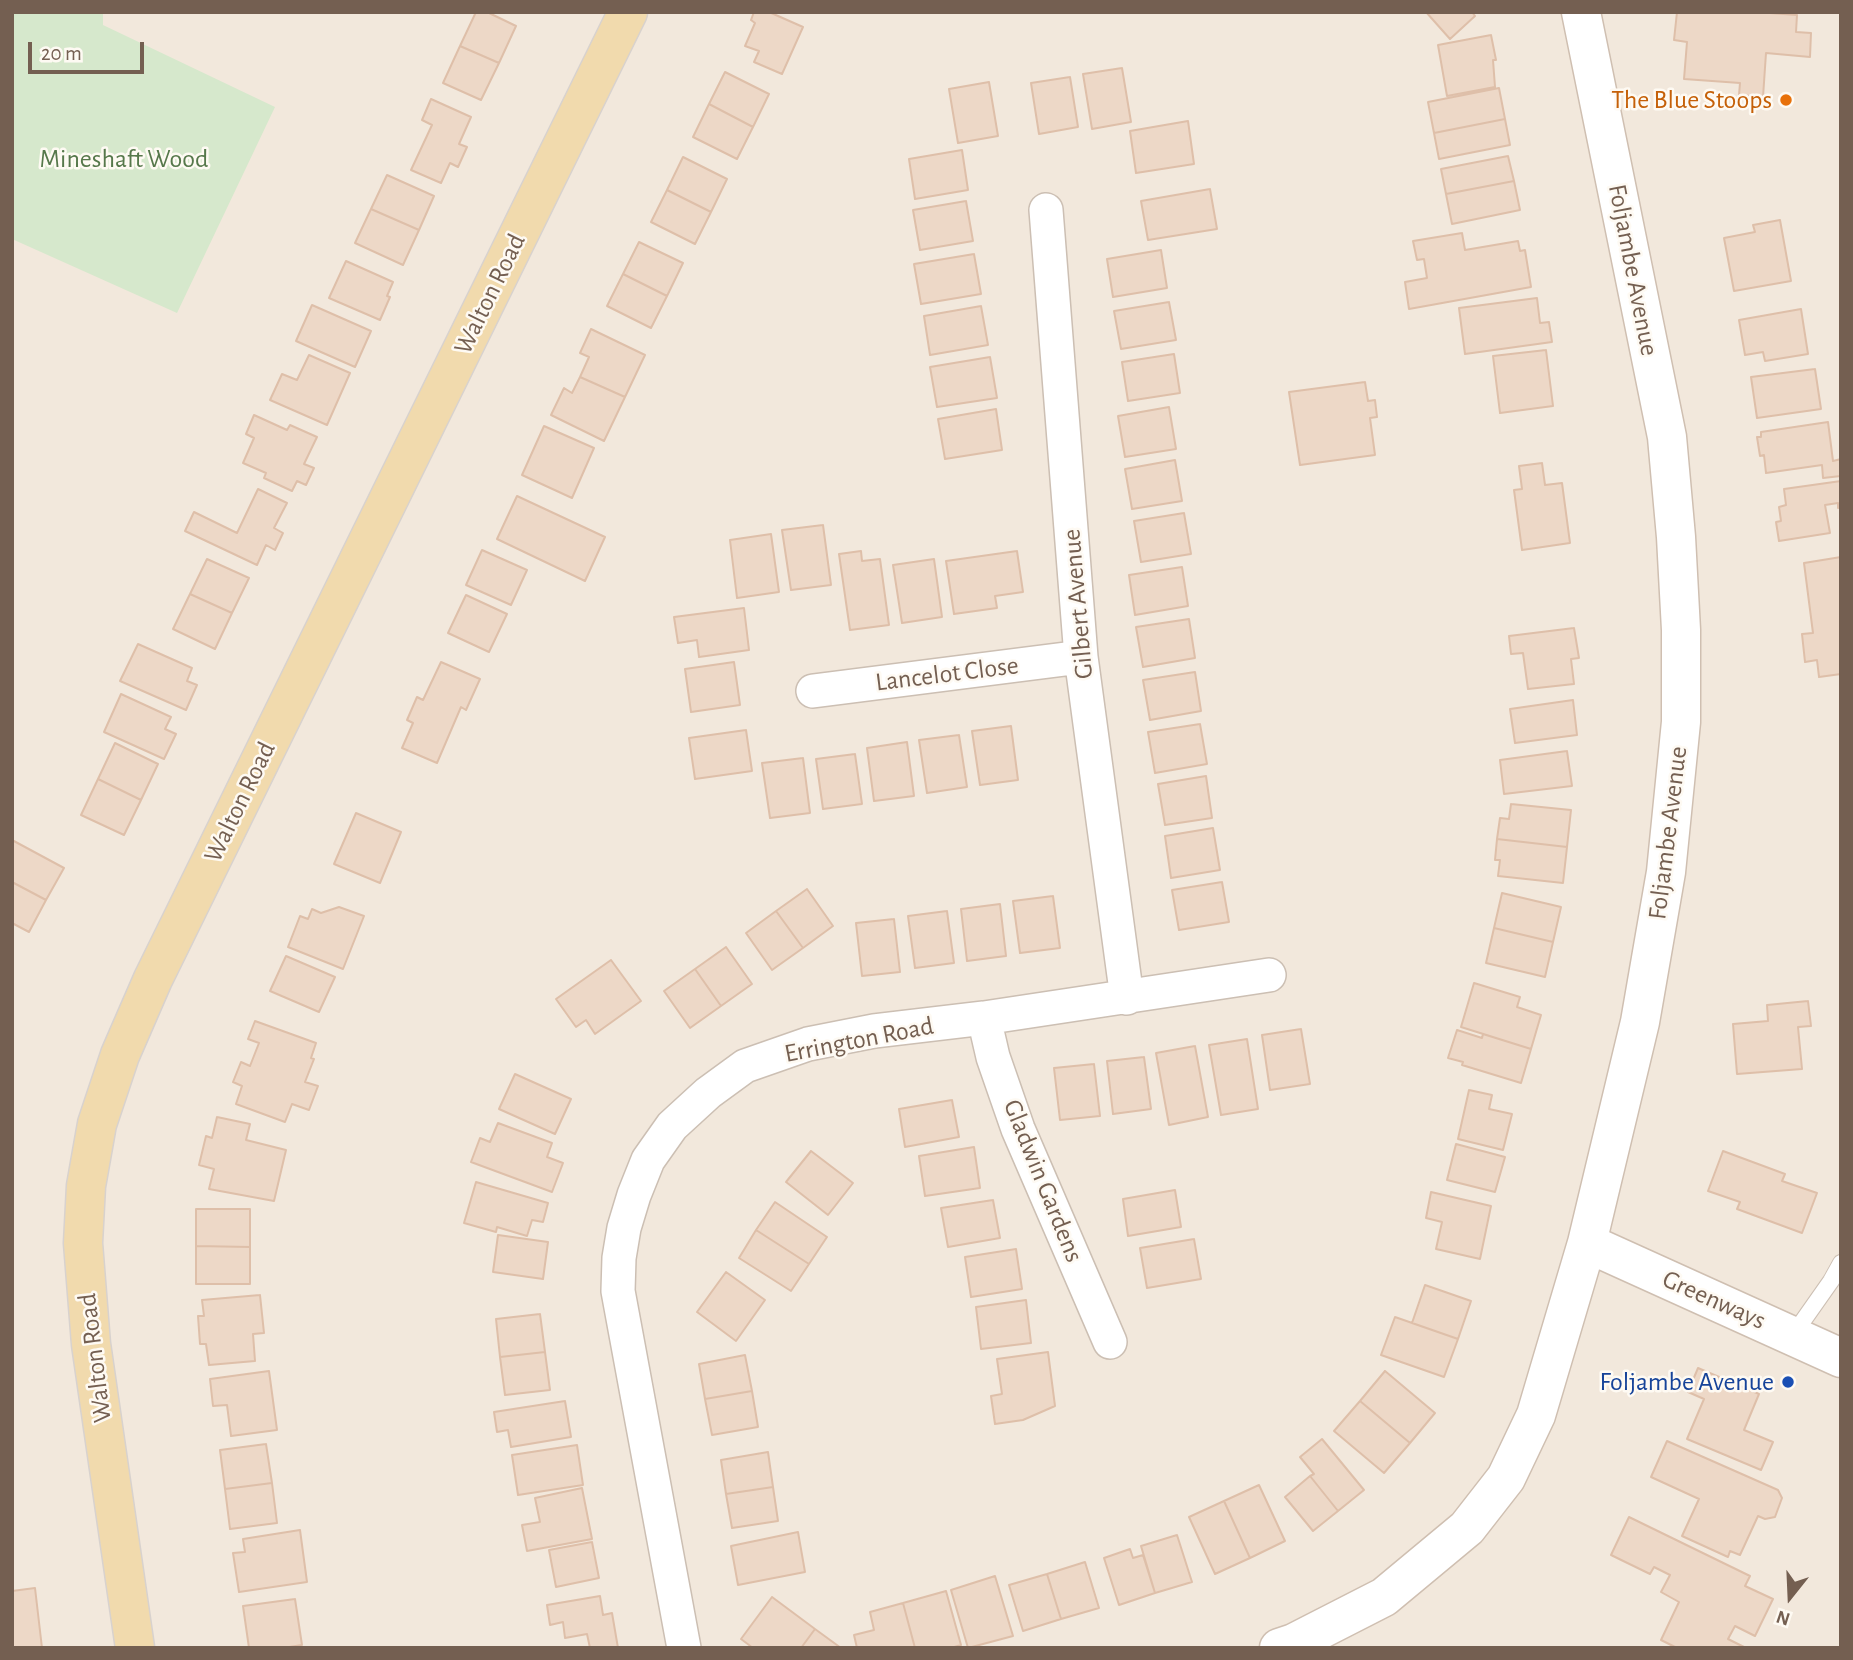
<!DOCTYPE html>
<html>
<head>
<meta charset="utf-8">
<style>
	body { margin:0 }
	#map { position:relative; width:1853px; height:1660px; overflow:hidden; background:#fbf6ed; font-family:"Alegreya Sans",sans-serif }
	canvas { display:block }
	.frame { position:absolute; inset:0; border:14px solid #745f51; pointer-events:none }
	.north { position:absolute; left:1755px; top:1562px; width:70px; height:70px; -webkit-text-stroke:5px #fefaf3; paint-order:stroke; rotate:198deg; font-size:19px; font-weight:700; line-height:28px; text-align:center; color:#745f51 }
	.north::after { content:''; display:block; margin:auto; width:24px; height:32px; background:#745f51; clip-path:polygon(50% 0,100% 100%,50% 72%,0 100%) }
	.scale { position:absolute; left:28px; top:42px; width:116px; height:32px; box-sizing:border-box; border:4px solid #745f51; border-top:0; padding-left:9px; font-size:21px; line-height:24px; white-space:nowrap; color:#745f51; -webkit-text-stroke:5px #fefaf3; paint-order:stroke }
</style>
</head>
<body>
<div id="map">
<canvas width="1853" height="1660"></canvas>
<div class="frame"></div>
<div class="north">N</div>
<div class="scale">20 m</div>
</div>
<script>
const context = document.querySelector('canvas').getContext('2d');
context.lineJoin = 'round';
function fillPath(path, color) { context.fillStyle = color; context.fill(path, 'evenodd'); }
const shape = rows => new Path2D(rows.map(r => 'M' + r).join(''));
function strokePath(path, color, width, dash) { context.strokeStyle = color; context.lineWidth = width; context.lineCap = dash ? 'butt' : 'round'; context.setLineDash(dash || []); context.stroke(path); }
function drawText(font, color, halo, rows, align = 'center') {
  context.font = font + ' "Alegreya Sans",sans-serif'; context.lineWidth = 5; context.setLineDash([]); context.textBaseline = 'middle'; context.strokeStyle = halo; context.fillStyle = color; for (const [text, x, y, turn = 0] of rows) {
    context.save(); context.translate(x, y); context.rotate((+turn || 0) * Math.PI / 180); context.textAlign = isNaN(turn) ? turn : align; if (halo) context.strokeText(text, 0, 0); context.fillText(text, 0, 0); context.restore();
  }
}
fillPath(shape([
	[12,12,1841,12,1841,1648,12,1648]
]), '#f2e8dc');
fillPath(shape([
	[12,12,103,12,103,25,275,107,177,313,12,239]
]), '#d6e8cc');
const building = shape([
	[476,12,487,12,516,26,499,63,460,46,476,12],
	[754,12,769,12,803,27,782,74,754,62,759,51,745,46,755,23,751,20,754,12],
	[1426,12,1472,12,1475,16,1450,39,1426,12],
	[1677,12,1756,12,1797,15,1796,32,1811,33,1810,57,1766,53,1763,97,1739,95,1740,83,1684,79,1687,42,1674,40,1677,12],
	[1491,35,1496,60,1493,60,1495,87,1447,96,1438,45,1491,35],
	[460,46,499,63,481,100,443,83,460,46],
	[1122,68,1131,122,1092,129,1083,74,1122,68],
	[725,72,769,94,753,127,709,104,725,72],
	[1070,77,1078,127,1039,134,1031,83,1070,77],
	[989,82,998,136,958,143,949,89,989,82],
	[1499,88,1505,119,1434,133,1428,102,1499,88],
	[431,99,471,117,459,144,467,147,458,167,450,163,441,183,411,170,432,125,422,120,431,99],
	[709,104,753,127,737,159,693,137,709,104],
	[1505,119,1510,145,1439,159,1434,133,1505,119],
	[1188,121,1194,164,1136,173,1130,131,1188,121],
	[962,150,968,190,915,199,909,159,962,150],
	[1508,156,1514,181,1446,194,1441,169,1508,156],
	[683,157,727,179,711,212,667,190,683,157],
	[387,175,434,196,419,230,371,209,387,175],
	[1514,181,1520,210,1452,224,1446,194,1514,181],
	[1210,189,1217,229,1148,240,1141,201,1210,189],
	[667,190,711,212,695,244,651,222,667,190],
	[966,201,973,241,920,250,913,210,966,201],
	[371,209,419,230,403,265,355,243,371,209],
	[1780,220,1791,281,1734,291,1724,238,1755,232,1753,225,1780,220],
	[1462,233,1465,250,1518,241,1520,251,1525,250,1531,287,1409,309,1405,282,1427,278,1424,259,1417,260,1413,241,1462,233],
	[639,242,683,263,667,296,623,274,639,242],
	[1161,250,1167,288,1113,297,1107,259,1161,250],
	[974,254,981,294,921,304,914,264,974,254],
	[346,261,393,282,387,296,390,297,380,320,329,298,346,261],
	[623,274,667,296,651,328,607,306,623,274],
	[1537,298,1540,323,1549,322,1552,342,1465,354,1459,308,1537,298],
	[1169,302,1176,340,1121,349,1114,311,1169,302],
	[312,305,371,331,355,367,296,341,312,305],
	[981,306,988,345,930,355,924,316,981,306],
	[1801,309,1808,354,1765,361,1763,352,1745,355,1739,320,1801,309],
	[591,329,645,355,625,397,580,377,589,357,580,353,591,329],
	[1546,350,1553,406,1500,413,1493,356,1546,350],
	[1174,354,1180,393,1128,401,1122,362,1174,354],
	[309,355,350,373,327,425,270,400,282,374,297,380,309,355],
	[990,357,997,398,937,407,930,367,990,357],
	[1815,369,1821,409,1757,418,1751,377,1815,369],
	[580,377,625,397,604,441,551,415,564,388,572,393,580,377],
	[1365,382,1368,401,1375,400,1377,417,1370,418,1375,455,1300,465,1289,392,1365,382],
	[1169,407,1176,449,1125,457,1118,416,1169,407],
	[996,409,1002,450,945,459,938,419,996,409],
	[254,415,287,430,290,425,317,437,304,464,314,468,306,485,297,481,292,491,264,478,266,473,243,463,254,438,246,434,254,415],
	[1828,422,1833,461,1841,459,1841,476,1823,478,1822,465,1766,473,1764,455,1760,456,1757,437,1761,437,1761,432,1828,422],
	[544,426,594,448,572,498,522,475,544,426],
	[1175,460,1182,501,1132,509,1125,469,1175,460],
	[1542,463,1545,485,1562,483,1570,543,1522,550,1514,490,1522,489,1519,466,1542,463],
	[1841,481,1841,507,1838,508,1838,503,1825,505,1830,533,1779,541,1776,522,1781,521,1779,507,1786,505,1784,489,1841,481],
	[258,489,287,503,274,528,283,533,275,550,266,545,257,565,185,531,194,512,237,533,258,489],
	[517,496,605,537,585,581,497,539,517,496],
	[1184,513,1191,554,1141,562,1134,521,1184,513],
	[823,525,831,585,791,590,782,530,823,525],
	[771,534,779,592,737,598,730,540,771,534],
	[482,550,527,570,511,605,466,585,482,550],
	[861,551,862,561,880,559,889,625,850,630,839,554,861,551],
	[1017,551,1023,592,995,596,997,608,954,614,946,561,1017,551],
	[1841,557,1841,674,1819,677,1817,660,1805,662,1802,634,1813,633,1804,563,1841,557],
	[207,559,249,578,232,613,190,594,207,559],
	[934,559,942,617,902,623,893,565,934,559],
	[1182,567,1188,606,1135,615,1129,575,1182,567],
	[190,594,232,613,215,649,173,629,190,594],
	[466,595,507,614,489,652,448,633,466,595],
	[744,608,749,650,699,657,697,640,678,643,674,617,744,608],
	[1189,619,1195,658,1143,667,1136,627,1189,619],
	[1574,628,1579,658,1571,659,1574,684,1528,689,1523,653,1511,654,1509,636,1574,628],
	[138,644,192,668,187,681,197,685,186,710,120,681,138,644],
	[441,662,480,679,466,710,461,707,437,763,402,748,413,723,407,720,417,697,423,700,441,662],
	[734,662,740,705,691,712,685,669,734,662],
	[1195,672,1201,711,1150,720,1143,680,1195,672],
	[121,694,171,717,165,729,176,734,164,759,104,732,121,694],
	[1573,700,1577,735,1515,743,1510,709,1573,700],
	[1200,724,1207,764,1155,773,1148,732,1200,724],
	[1011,726,1018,780,980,785,972,731,1011,726],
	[746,730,752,771,695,779,689,738,746,730],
	[959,735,967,787,927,793,919,740,959,735],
	[907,742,914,796,874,801,867,748,907,742],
	[115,743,158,764,141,800,98,779,115,743],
	[1567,751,1572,786,1504,794,1500,760,1567,751],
	[855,754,862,804,823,809,816,759,855,754],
	[803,758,810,813,770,818,762,763,803,758],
	[1206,776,1212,818,1165,825,1158,784,1206,776],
	[98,779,141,800,124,835,81,815,98,779],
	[1511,804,1571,810,1567,847,1497,839,1500,818,1509,819,1511,804],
	[356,813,401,832,380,883,334,864,356,813],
	[1213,828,1220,870,1171,878,1165,836,1213,828],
	[1497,839,1567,847,1563,883,1498,876,1500,860,1495,860,1497,839],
	[12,840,64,868,46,900,12,882,12,840],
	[12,882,46,900,29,932,12,923,12,882],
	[1222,882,1229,922,1179,930,1172,890,1222,882],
	[807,889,833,926,803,948,776,911,807,889],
	[1502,893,1561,907,1553,942,1494,928,1502,893],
	[1053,896,1060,948,1020,953,1013,901,1053,896],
	[1000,904,1006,956,967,961,961,909,1000,904],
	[339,907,364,916,343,969,288,947,300,916,308,919,312,909,321,913,339,907],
	[776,911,803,948,772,970,746,933,776,911],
	[947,911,954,963,915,968,908,916,947,911],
	[894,919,900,972,862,976,856,923,894,919],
	[1494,928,1553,942,1545,977,1486,963,1494,928],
	[726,947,752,984,721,1006,695,969,726,947],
	[286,956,335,977,319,1012,270,991,286,956],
	[611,960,641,1001,595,1034,586,1020,576,1027,556,999,611,960],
	[695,969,721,1006,690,1028,664,991,695,969],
	[1474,983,1520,997,1517,1007,1541,1015,1531,1049,1461,1027,1474,983],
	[1808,1001,1811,1026,1798,1027,1802,1069,1737,1074,1733,1024,1768,1021,1767,1005,1808,1001],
	[255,1021,316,1043,311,1058,314,1059,305,1082,318,1086,309,1110,292,1104,285,1122,236,1104,242,1086,233,1082,241,1062,250,1066,259,1043,248,1039,255,1021],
	[1301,1029,1310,1084,1270,1090,1262,1035,1301,1029],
	[1457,1030,1482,1038,1483,1034,1531,1049,1521,1083,1462,1065,1463,1062,1448,1058,1457,1030],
	[1247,1039,1258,1109,1221,1115,1209,1045,1247,1039],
	[1195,1046,1208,1117,1169,1125,1156,1053,1195,1046],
	[1144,1057,1151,1109,1113,1114,1107,1061,1144,1057],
	[1094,1064,1100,1116,1060,1120,1054,1068,1094,1064],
	[515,1074,571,1099,555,1134,499,1109,515,1074],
	[1469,1090,1492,1095,1489,1109,1512,1114,1503,1150,1458,1139,1469,1090],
	[952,1100,959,1137,905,1147,899,1109,952,1100],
	[217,1117,250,1124,246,1140,286,1150,274,1201,209,1189,214,1169,199,1165,206,1136,212,1138,217,1117],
	[498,1123,552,1143,547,1157,563,1163,552,1192,471,1162,480,1138,490,1142,498,1123],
	[1456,1144,1505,1157,1495,1192,1447,1180,1456,1144],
	[974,1147,980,1188,925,1196,919,1156,974,1147],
	[811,1151,853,1183,828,1215,786,1182,811,1151],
	[1723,1151,1785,1174,1782,1181,1817,1193,1802,1233,1737,1209,1740,1202,1708,1191,1723,1151],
	[476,1182,548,1203,543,1222,532,1220,527,1236,497,1227,496,1232,464,1223,476,1182],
	[1175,1190,1181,1227,1128,1236,1123,1199,1175,1190],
	[1431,1192,1491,1206,1480,1259,1436,1249,1442,1222,1426,1218,1431,1192],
	[993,1200,1000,1238,948,1247,941,1208,993,1200],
	[775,1202,827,1237,809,1264,756,1230,775,1202],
	[196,1209,250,1209,250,1247,196,1246,196,1209],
	[756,1230,809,1264,791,1291,739,1258,756,1230],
	[498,1235,548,1242,543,1279,493,1272,498,1235],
	[1194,1239,1201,1279,1147,1288,1140,1248,1194,1239],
	[196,1246,250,1247,250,1284,196,1284,196,1246],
	[1016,1249,1022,1289,971,1297,965,1257,1016,1249],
	[726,1272,765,1300,736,1341,697,1312,726,1272],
	[1425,1285,1471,1301,1458,1339,1412,1323,1425,1285],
	[260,1295,264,1333,253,1334,255,1361,209,1365,206,1344,200,1344,198,1316,204,1316,202,1300,260,1295],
	[1026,1300,1031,1343,981,1349,976,1307,1026,1300],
	[540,1314,545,1352,500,1357,496,1319,540,1314],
	[1395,1317,1458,1339,1444,1377,1381,1355,1395,1317],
	[545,1352,550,1390,505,1395,500,1357,545,1352],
	[1048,1352,1055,1406,1023,1420,995,1424,991,1396,1002,1394,997,1359,1048,1352],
	[745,1355,752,1391,705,1399,699,1364,745,1355],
	[1698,1368,1759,1394,1744,1430,1773,1442,1761,1470,1687,1439,1704,1399,1688,1392,1698,1368],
	[269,1371,277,1430,231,1436,227,1405,213,1406,210,1379,269,1371],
	[1385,1371,1435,1413,1410,1443,1360,1401,1385,1371],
	[752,1391,758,1427,712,1435,705,1399,752,1391],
	[565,1401,571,1437,511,1447,508,1430,497,1432,494,1412,565,1401],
	[1360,1401,1410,1443,1384,1473,1334,1431,1360,1401],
	[1322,1439,1364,1490,1338,1511,1310,1476,1314,1474,1300,1457,1322,1439],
	[1667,1441,1778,1490,1782,1498,1775,1517,1765,1519,1758,1516,1740,1555,1730,1551,1728,1557,1682,1536,1699,1499,1651,1477,1667,1441],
	[266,1444,272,1483,225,1489,220,1450,266,1444],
	[577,1445,583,1485,518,1495,512,1455,577,1445],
	[768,1452,773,1487,726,1494,721,1460,768,1452],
	[1310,1476,1338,1511,1313,1531,1285,1497,1310,1476],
	[272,1483,277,1523,230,1529,225,1489,272,1483],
	[1259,1485,1285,1541,1250,1558,1224,1501,1259,1485],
	[773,1487,778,1521,732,1528,726,1494,773,1487],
	[582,1488,592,1539,527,1551,522,1525,540,1522,535,1498,582,1488],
	[1224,1501,1250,1558,1215,1574,1189,1517,1224,1501],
	[1629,1517,1750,1576,1745,1586,1773,1599,1755,1636,1735,1626,1728,1639,1746,1648,1677,1648,1661,1640,1679,1602,1661,1592,1670,1575,1654,1567,1650,1574,1611,1555,1629,1517],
	[300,1530,307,1582,239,1592,233,1553,245,1552,243,1539,300,1530],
	[798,1532,805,1572,738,1585,731,1546,798,1532],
	[1177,1535,1192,1582,1155,1593,1141,1546,1177,1535],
	[592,1542,599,1578,556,1587,549,1550,592,1542],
	[1130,1549,1133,1558,1143,1555,1155,1593,1119,1605,1104,1558,1130,1549],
	[1085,1562,1099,1608,1061,1619,1047,1574,1085,1562],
	[1047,1574,1061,1619,1023,1631,1009,1585,1047,1574],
	[995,1576,1013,1636,968,1648,951,1590,995,1576],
	[35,1588,42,1648,12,1648,12,1591,35,1588],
	[946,1591,961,1645,951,1648,915,1648,903,1603,946,1591],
	[600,1596,603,1615,612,1613,618,1648,590,1648,587,1634,565,1638,563,1622,550,1625,547,1605,600,1596],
	[772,1597,815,1629,801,1648,753,1648,741,1639,772,1597],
	[295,1599,302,1645,283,1648,249,1648,243,1606,295,1599],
	[903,1603,915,1648,857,1648,854,1635,874,1630,870,1612,903,1603],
	[815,1629,841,1648,801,1648,815,1629]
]);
fillPath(building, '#edd8c7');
strokePath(building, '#debfa9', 2);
const lane = shape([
	[1793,1335,1831,1281,1841,1263]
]);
const street = shape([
	[1046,210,1081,657,1127,998],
	[813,691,1081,657],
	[984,1018,993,1057,1018,1129,1110,1342],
	[684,1648,618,1291,619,1258,624,1228,634,1195,648,1160,672,1126,708,1093,745,1066,808,1044,874,1031,984,1018,1269,975]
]);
const secondary = shape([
	[1587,1243,1841,1358],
	[1279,1648,1294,1643,1384,1597,1467,1528,1506,1478,1536,1415,1587,1243,1640,1022,1666,872,1681,722,1681,630,1676,537,1667,437,1581,12]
]);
const primary = shape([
	[135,1648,91,1344,83,1243,86,1186,97,1124,120,1055,153,979,628,12]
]);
strokePath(lane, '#ccbfb3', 18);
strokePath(street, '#ccbfb3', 36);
strokePath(secondary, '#cfbfb1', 41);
strokePath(primary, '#d8d2ce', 41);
strokePath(lane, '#fff', 16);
strokePath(street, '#fff', 33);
strokePath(secondary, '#fff', 38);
strokePath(primary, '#f1daad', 38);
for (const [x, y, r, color] of [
	[1786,100,7,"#e8710a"],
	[1788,1382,7,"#1a4fb4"]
]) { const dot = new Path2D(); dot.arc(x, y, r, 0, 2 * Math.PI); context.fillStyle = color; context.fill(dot); strokePath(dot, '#fefaf3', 2.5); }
drawText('26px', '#c56008', '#fefaf3', [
	["The Blue Stoops",1772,100]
], 'right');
drawText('26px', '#56784b', '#fefaf3', [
	["Mineshaft Wood",124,159]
]);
drawText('26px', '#745f51', '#fefaf3', [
	["Foljambe Avenue",1633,270,79],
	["Walton Road",490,294,-64],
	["Gilbert Avenue",1078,604,-95],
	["Lancelot Close",947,674,-7],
	["Walton Road",240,802,-64],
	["Foljambe Avenue",1668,833,-83],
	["Errington Road",859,1040,-11],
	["Gladwin Gardens",1043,1181,68],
	["Greenways",1714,1300,24],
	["Walton Road",95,1358,-97]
]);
drawText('26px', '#164399', '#fefaf3', [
	["Foljambe Avenue",1774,1382]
], 'right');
</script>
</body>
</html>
